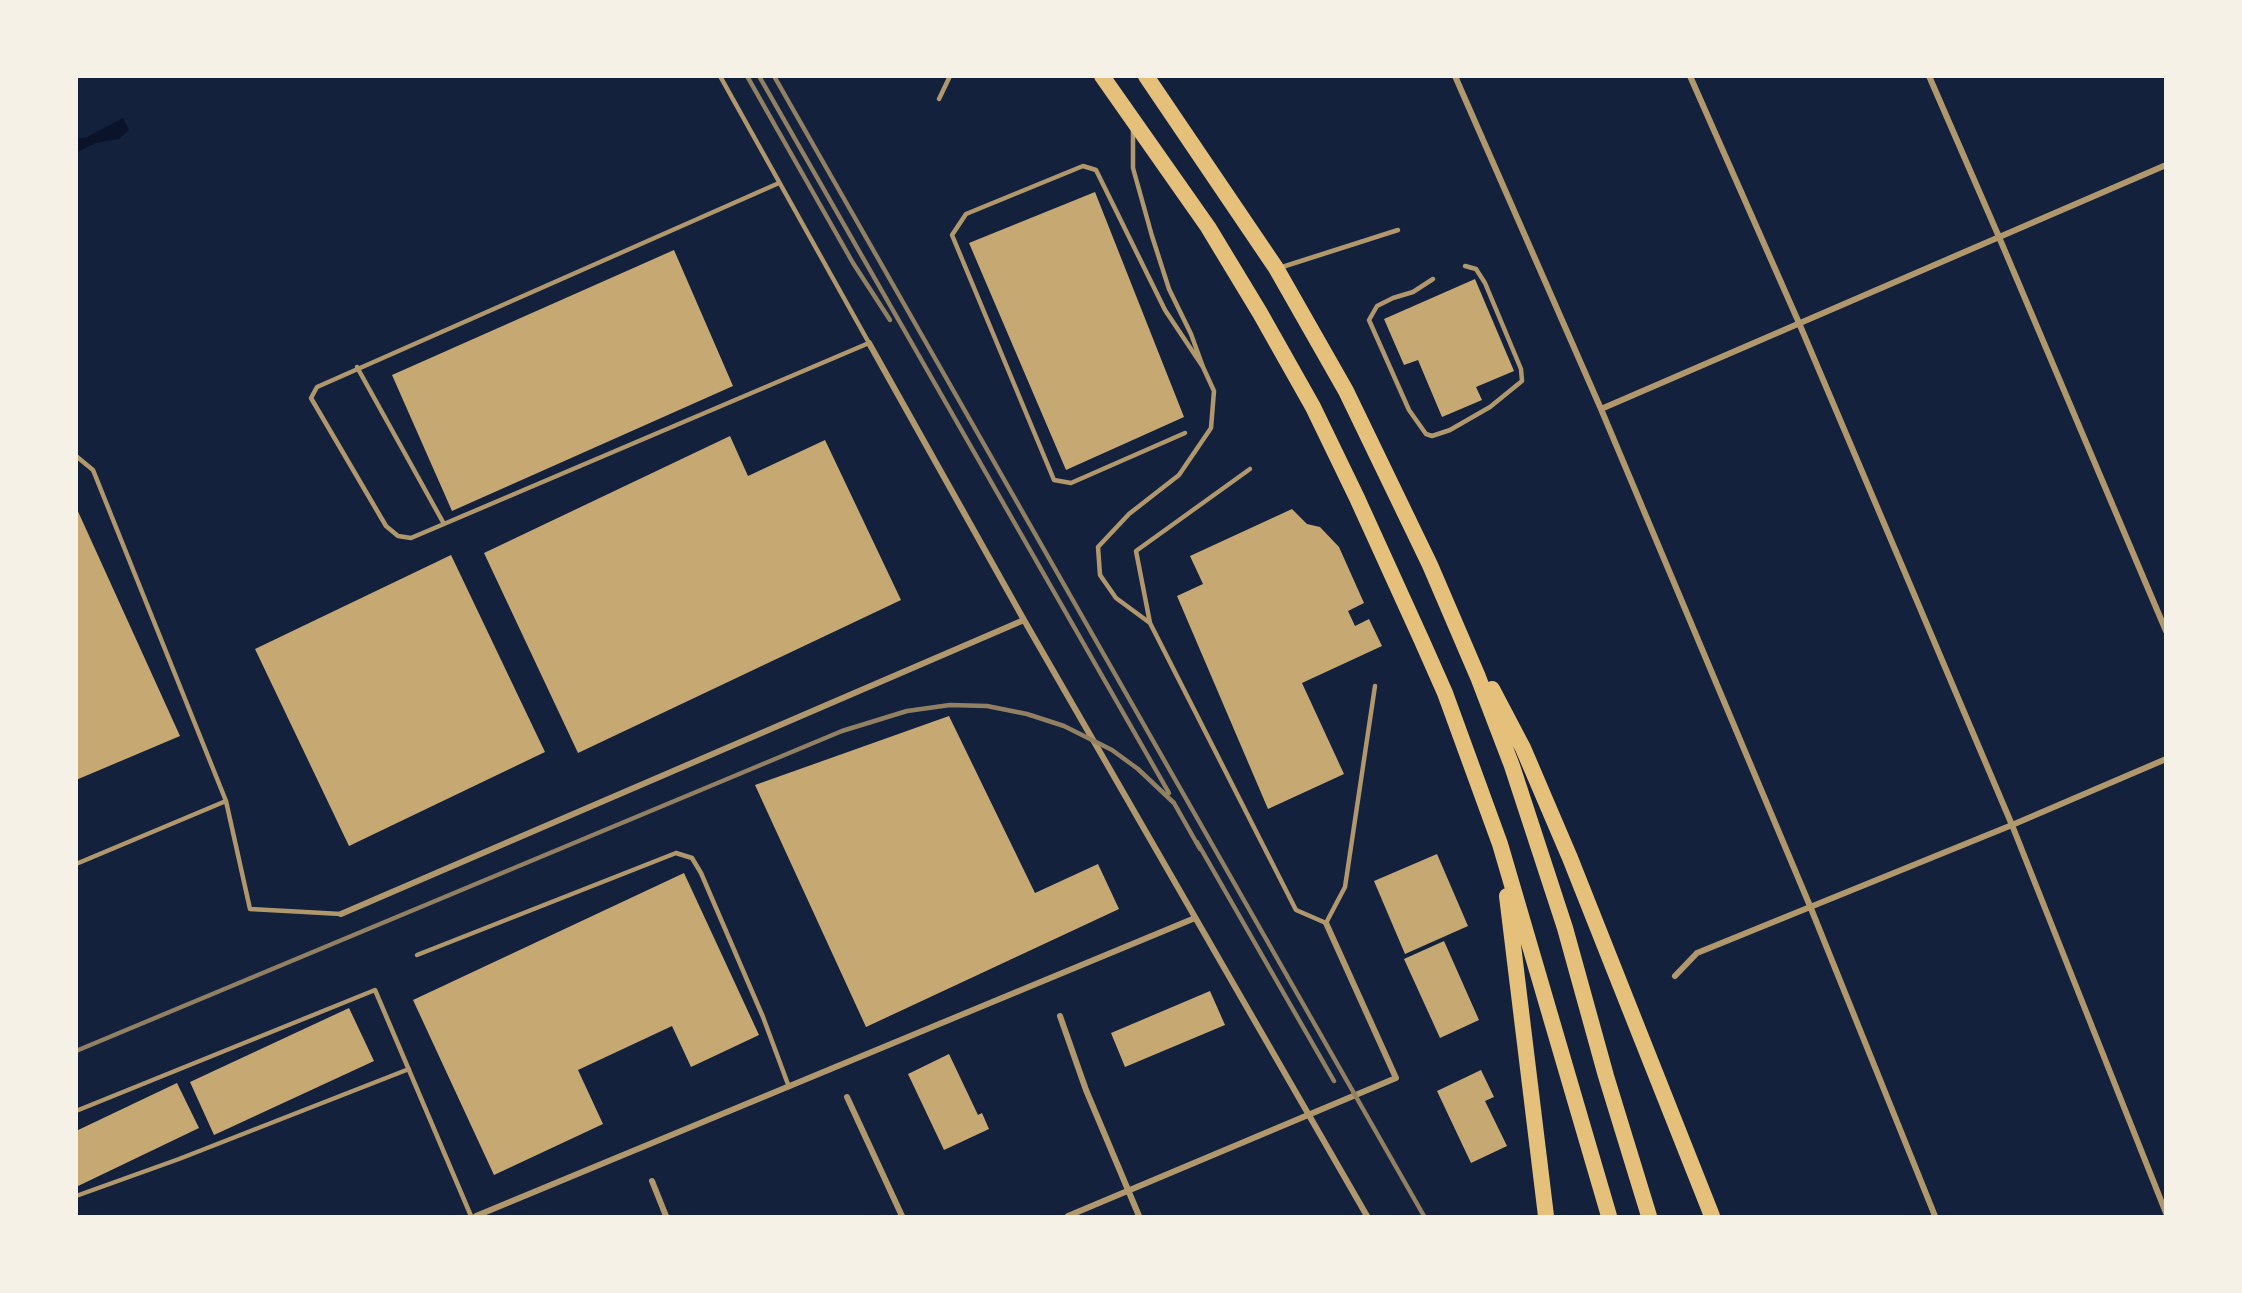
<!DOCTYPE html>
<html>
<head>
<meta charset="utf-8">
<style>
	body { margin:0 }
	#map { position:relative; width:2242px; height:1293px; overflow:hidden; background:#14213d; font-family:Merriweather,serif }
	canvas { display:block }
	.frame { position:absolute; inset:0; border:78px solid #f6f1e7; pointer-events:none }
</style>
</head>
<body>
<div id="map">
<canvas width="2242" height="1293"></canvas>
<div class="frame"></div>
</div>
<script>
const context = document.querySelector('canvas').getContext('2d');
context.lineJoin = 'round';
function fillPath(path, color) { context.fillStyle = color; context.fill(path, 'evenodd'); }
const shape = rows => new Path2D(rows.map(r => 'M' + r).join(''));
function strokePath(path, color, width, dash) { context.strokeStyle = color; context.lineWidth = width; context.lineCap = dash ? 'butt' : 'round'; context.setLineDash(dash || []); context.stroke(path); }
fillPath(shape([
	[123,118,129,130,119,139,96,143,77,152,77,139,87,137]
]), '#0b132b');
fillPath(shape([
	[1095,192,1184,417,1066,470,969,243],
	[674,250,733,386,452,511,392,375],
	[1475,279,1514,371,1476,387,1482,400,1442,417,1418,360,1404,365,1384,319],
	[730,436,748,476,825,440,901,600,578,753,484,553],
	[76,507,180,736,76,780],
	[1292,509,1307,524,1320,527,1339,547,1364,603,1348,611,1355,626,1369,619,1382,646,1302,683,1344,774,1268,809,1177,596,1203,584,1190,556],
	[451,555,545,752,349,846,255,649],
	[949,716,1035,893,1098,864,1119,909,866,1027,755,785],
	[1437,854,1468,926,1405,954,1374,881],
	[684,873,759,1035,691,1067,672,1026,578,1070,603,1124,494,1175,413,1000],
	[1444,941,1479,1020,1440,1038,1404,959],
	[1210,991,1225,1025,1125,1067,1111,1033],
	[349,1008,374,1061,214,1135,190,1082],
	[949,1054,978,1115,982,1113,989,1129,944,1150,908,1074],
	[1481,1070,1494,1097,1485,1101,1507,1146,1471,1163,1437,1091],
	[177,1083,199,1128,76,1187,76,1131]
]), '#c6a872');
strokePath(shape([
	[720,76,869,343,411,538,398,536,386,526,311,398,317,387,779,183],
	[939,99,950,76],
	[1133,131,1133,168,1152,236,1169,289,1191,334,1203,367,1214,391,1211,428,1179,475,1129,514,1098,547,1100,575,1116,598,1150,623],
	[1279,268,1398,230],
	[1433,279,1413,292,1393,298,1377,306,1369,320,1409,410,1426,434,1432,436,1450,430,1490,407,1522,381,1521,369,1485,283,1476,269,1465,266],
	[357,367,444,524],
	[1185,433,1071,483,1054,480,952,235,966,214,1083,166,1096,170,1165,310,1203,367],
	[76,456,93,470,226,801],
	[1250,469,1136,551,1150,623,1296,910,1326,923,1345,887,1375,686],
	[76,864,226,801,250,909,341,914],
	[417,955,676,853,692,858,701,873,763,1017,789,1087],
	[76,1111,375,990,471,1216],
	[76,1196,179,1159,409,1069]
]), '#b1986c', 4.5);
strokePath(shape([
	[1455,76,1601,409,1810,906,1935,1216],
	[1690,76,1799,323,2012,825,2166,1213],
	[1929,76,1999,237,2166,631],
	[869,343,1024,620,1367,1216],
	[1601,409,2166,165],
	[341,914,1024,620],
	[1675,976,1697,953,2012,825,2166,759],
	[1060,1016,1086,1090,1139,1216],
	[847,1097,902,1216],
	[652,1181,666,1216],
	[476,1216,1195,918],
	[1068,1216,1396,1078,1326,923]
]), '#b1986c', 6);
strokePath(shape([
	[1102,76,1208,227,1260,313,1313,407,1357,498,1422,641,1445,693,1500,844,1609,1216],
	[1146,76,1276,268,1346,391,1430,565,1478,677,1512,766,1565,928,1606,1076,1649,1216],
	[1492,689,1523,748,1570,858,1712,1216],
	[1507,896,1546,1216]
]), '#e5c07b', 16);
strokePath(shape([
	[747,76,853,263,890,320],
	[759,76,1169,793],
	[774,76,1424,1216],
	[1197,842,1334,1081],
	[76,1051,842,731,907,711,950,705,987,706,1027,714,1064,726,1112,750,1138,769,1174,803,1200,849]
]), '#918062', 4.5);
</script>
</body>
</html>
